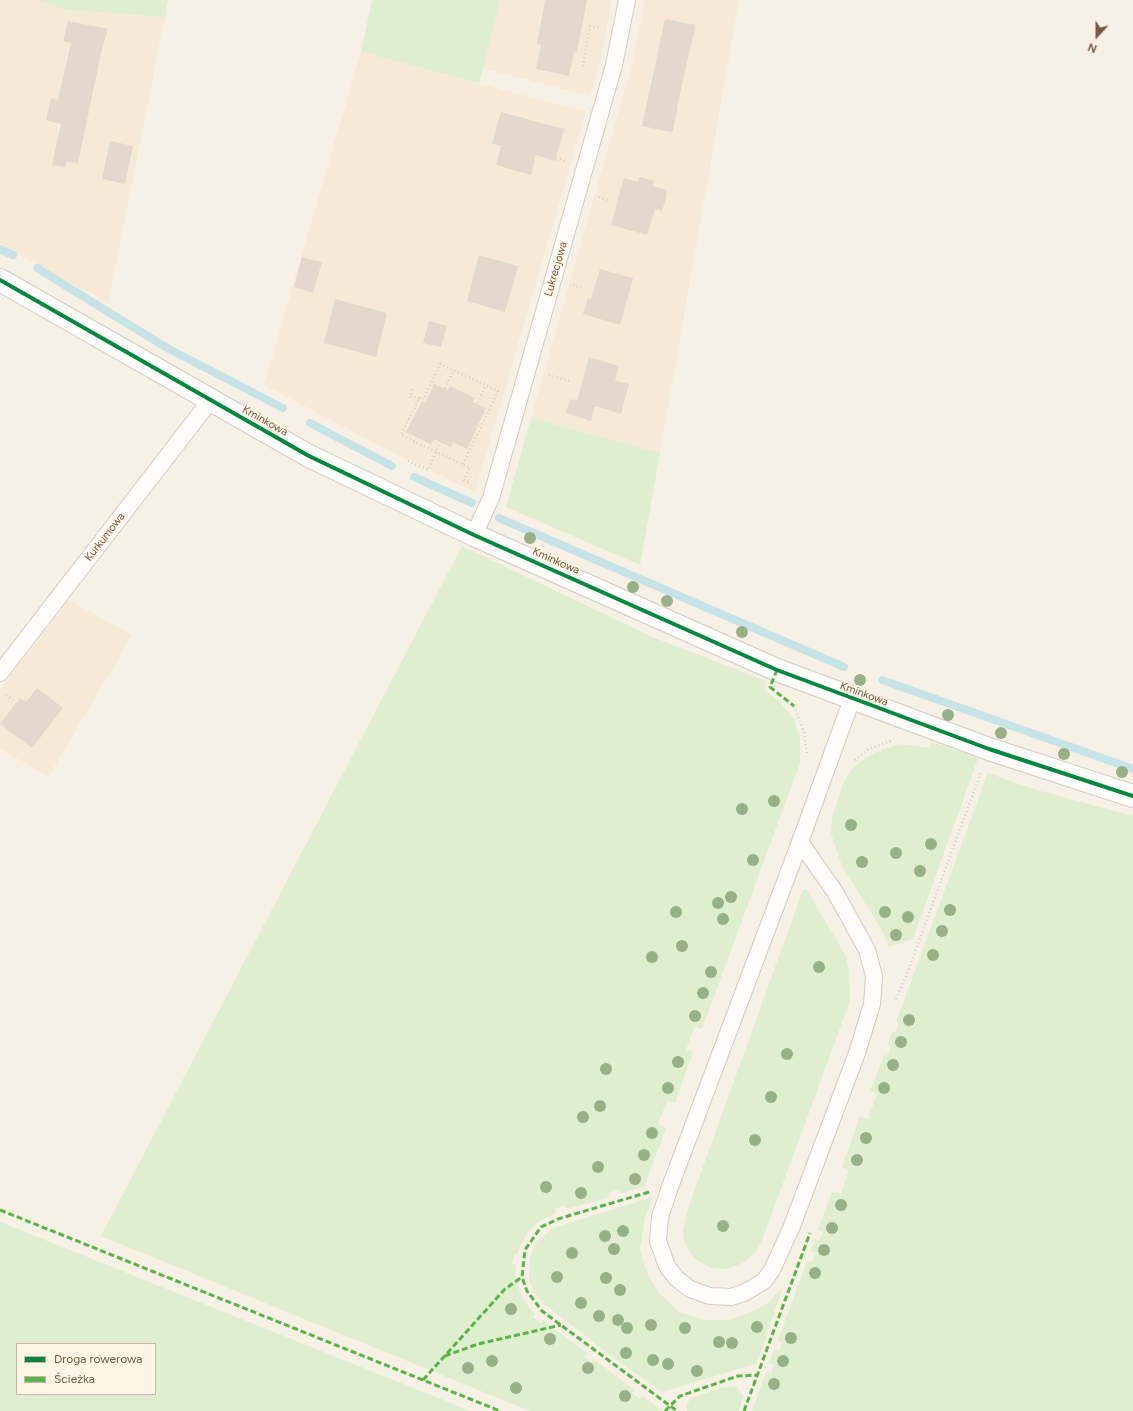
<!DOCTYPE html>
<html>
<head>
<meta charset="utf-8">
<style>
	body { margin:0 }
	#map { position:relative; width:1133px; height:1411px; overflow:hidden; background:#f6f0e5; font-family:Figtree,sans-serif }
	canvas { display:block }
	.legend { position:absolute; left:16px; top:1343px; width:140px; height:52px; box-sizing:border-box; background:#fff6e5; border:1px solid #c8b7a5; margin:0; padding:5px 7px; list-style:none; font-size:12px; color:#755844 }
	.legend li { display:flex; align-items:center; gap:8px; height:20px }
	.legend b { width:20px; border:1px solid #c8b7a5 }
	.north { position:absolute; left:1077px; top:16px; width:40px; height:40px; -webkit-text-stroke:3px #fff6e5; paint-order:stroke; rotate:201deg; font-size:11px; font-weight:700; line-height:16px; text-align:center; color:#755844 }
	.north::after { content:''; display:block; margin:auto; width:14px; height:18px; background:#755844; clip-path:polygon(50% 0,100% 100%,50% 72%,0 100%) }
</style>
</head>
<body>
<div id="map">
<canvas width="1133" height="1411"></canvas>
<ul class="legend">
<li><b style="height:5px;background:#00873e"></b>Droga rowerowa</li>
<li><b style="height:5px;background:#59b447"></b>Ścieżka</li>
</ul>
<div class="north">N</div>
</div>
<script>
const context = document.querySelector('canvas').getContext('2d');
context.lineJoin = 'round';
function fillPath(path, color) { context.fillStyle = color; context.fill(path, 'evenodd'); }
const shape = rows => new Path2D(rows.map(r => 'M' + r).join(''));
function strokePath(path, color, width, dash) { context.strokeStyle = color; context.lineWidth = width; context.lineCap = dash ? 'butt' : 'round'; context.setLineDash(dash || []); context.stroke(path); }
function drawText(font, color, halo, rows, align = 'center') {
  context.font = font + ' Figtree,sans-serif'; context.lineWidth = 3.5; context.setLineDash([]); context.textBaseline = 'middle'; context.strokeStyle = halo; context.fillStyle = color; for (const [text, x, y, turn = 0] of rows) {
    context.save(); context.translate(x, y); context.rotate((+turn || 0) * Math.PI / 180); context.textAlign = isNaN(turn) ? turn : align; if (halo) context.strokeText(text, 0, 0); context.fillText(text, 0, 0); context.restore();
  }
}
fillPath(shape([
	[0,0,36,0,68,10,165,17,108,303,0,244],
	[500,0,612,0,601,58,590,96,482,68],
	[645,0,739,0,660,453,531,418,631,68],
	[361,52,586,112,475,492,385,448,264,385],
	[69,600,132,635,49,776,0,749,0,689]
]), '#f6ead7');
fillPath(shape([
	[36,0,168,0,165,17,68,10],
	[372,0,500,0,479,83,361,52],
	[531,418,660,453,640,565,506,507],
	[462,546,650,636,766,681,764,690,777,699,788,711,794,719,800,739,800,763,702,1029,695,1026,686,1050,693,1052,675,1103,667,1101,658,1124,666,1128,644,1187,620,1194,618,1190,608,1193,610,1197,567,1209,565,1206,555,1208,556,1213,538,1222,527,1233,517,1254,514,1254,512,1264,516,1265,516,1279,519,1289,525,1302,535,1314,533,1317,541,1323,543,1320,587,1353,584,1357,592,1362,595,1360,634,1390,632,1393,640,1399,642,1396,663,1411,530,1411,101,1236],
	[932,742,978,758,913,939,889,947,883,932,842,866,831,833,832,817,844,781,853,768,865,758,876,752,900,744,929,748],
	[988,773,1033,789,1133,816,1133,1411,752,1411,766,1372,771,1373,774,1365,769,1363,774,1349,779,1351,782,1342,778,1340,807,1261,812,1262,815,1253,810,1251,815,1239,819,1241,823,1232,818,1230,832,1191,841,1194,849,1170,842,1167,860,1116,868,1119,877,1094,870,1091,884,1055,887,1056,891,1046,888,1044,893,1031,896,1032,899,1023,896,1022],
	[806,889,846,956,849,972,850,1001,761,1243,755,1253,745,1262,728,1269,711,1268,695,1259,685,1245,683,1231,687,1211,803,890],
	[653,1197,645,1218,642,1237,640,1248,643,1260,649,1277,658,1292,679,1312,705,1320,729,1320,758,1309,768,1303,783,1287,758,1361,755,1364,662,1392,618,1361,544,1304,533,1291,529,1278,530,1258,536,1242,545,1234,556,1227],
	[0,1222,291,1339,471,1411,0,1411],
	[17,1344,155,1344,155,1394,17,1394],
	[736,1386,743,1396,739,1411,687,1411,687,1404,691,1398,721,1388]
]), '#dfeece');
strokePath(shape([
	[0,249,13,255],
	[37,268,167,348,283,408],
	[310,423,392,466],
	[414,477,472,503],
	[499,518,844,667],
	[882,680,1133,769]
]), '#c6e3e7', 8);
fillPath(shape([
	[545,0,587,0,577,52,574,51,569,76,536,69,541,45,537,44],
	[665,19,695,25,694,28,695,28,677,106,678,106,673,130,671,132,642,126],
	[68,21,108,29,102,49,78,163,67,161,65,167,52,165,61,124,46,120,51,98,58,100,71,43,63,41],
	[501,112,564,129,555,161,536,155,531,175,496,165,501,146,492,143],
	[110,141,133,146,125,184,102,179],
	[640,177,654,181,652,186,667,190,666,199,662,211,655,209,647,235,611,225,624,178,638,182],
	[479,255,518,266,505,312,467,301],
	[302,257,322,262,313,293,294,287],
	[600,269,633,278,620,325,583,314,588,298,591,299],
	[335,299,387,313,376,357,324,343],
	[429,321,447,326,441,347,423,343],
	[589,357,619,366,615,381,629,384,621,414,595,406,591,421,566,413,570,399,577,401],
	[434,384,448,390,450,386,475,398,473,402,486,408,467,449,453,442,451,447,434,439,431,444,406,432,422,401,425,403],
	[37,688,63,708,32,748,0,724,20,698,26,702]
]), '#e2d8cc');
const lane = shape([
	[474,535,491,498,614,65,627,0],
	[0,673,210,401],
	[800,842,835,892,867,950,874,976,872,1004,857,1053,792,1226,772,1270,764,1281,744,1293,731,1297,710,1296,690,1289,676,1278,667,1266,658,1241,660,1217,670,1187,800,842,852,699]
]);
const street = shape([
	[0,280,309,456,474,535,777,670,989,749,1133,796]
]);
strokePath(lane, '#d5cbc0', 18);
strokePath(street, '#d5cbc0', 24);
strokePath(shape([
	[583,66,590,26,599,28],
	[556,158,565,161],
	[599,197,610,201],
	[573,285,582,288],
	[549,375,570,381],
	[445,388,454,370],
	[411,395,419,399],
	[410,398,412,389],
	[478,403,486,385],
	[408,461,428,470,440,443],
	[463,464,498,391,440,364,424,399,420,397,401,435,470,468,464,480,471,483],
	[6,695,13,700],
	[794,706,804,732,807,755],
	[855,760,869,749,893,740],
	[896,999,908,971,981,772]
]), '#d7cfc7', 2.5, [1, 3]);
strokePath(lane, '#fefdfb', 16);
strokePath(street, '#fefdfb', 22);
strokePath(shape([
	[777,670,770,687,794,706],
	[649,1192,558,1219,541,1227,525,1250,522,1277,527,1291,542,1311,677,1411],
	[0,1210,500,1411],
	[445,1356,478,1344,561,1325],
	[423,1380,505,1289,522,1277],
	[665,1411,680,1396,738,1376,758,1375],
	[744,1411,810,1233]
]), '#59b447', 3, [6, 3]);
strokePath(shape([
	[0,280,309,456,474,535,777,670,989,749,1133,796]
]), '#00873e', 4);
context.fillStyle = '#98b088';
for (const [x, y] of [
	[530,538],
	[633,587],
	[667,601],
	[742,632],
	[860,680],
	[948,715],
	[1001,733],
	[1064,754],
	[1122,772],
	[774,801],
	[742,809],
	[851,825],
	[931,844],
	[896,853],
	[753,860],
	[862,862],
	[920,871],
	[731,897],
	[718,903],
	[950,910],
	[676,912],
	[885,912],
	[908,917],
	[723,919],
	[942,931],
	[896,935],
	[682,946],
	[933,955],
	[652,957],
	[819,967],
	[711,972],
	[703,993],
	[695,1016],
	[909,1020],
	[901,1042],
	[787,1054],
	[678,1062],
	[893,1065],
	[606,1069],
	[668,1088],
	[884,1088],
	[771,1097],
	[600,1106],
	[583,1117],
	[652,1133],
	[866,1138],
	[755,1140],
	[644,1155],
	[857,1160],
	[598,1167],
	[635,1179],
	[546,1187],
	[581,1193],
	[841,1205],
	[723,1226],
	[832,1228],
	[623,1231],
	[605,1236],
	[614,1249],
	[824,1250],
	[572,1253],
	[815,1273],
	[557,1277],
	[606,1278],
	[620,1290],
	[581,1303],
	[511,1309],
	[599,1316],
	[618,1320],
	[651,1325],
	[757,1327],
	[627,1328],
	[685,1328],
	[791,1338],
	[550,1339],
	[719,1342],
	[732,1343],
	[626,1353],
	[653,1360],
	[492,1361],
	[783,1361],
	[668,1364],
	[468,1368],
	[588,1368],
	[697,1371],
	[774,1384],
	[516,1388],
	[625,1396]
]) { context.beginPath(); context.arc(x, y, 6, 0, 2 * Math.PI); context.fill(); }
drawText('11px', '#755844', '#fff6e5', [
	["Lukrecjowa",556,269,-74],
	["Kminkowa",265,421,29],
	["Kurkumowa",105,537,-52],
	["Kminkowa",556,561,24],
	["Kminkowa",864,694,20]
]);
</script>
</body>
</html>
